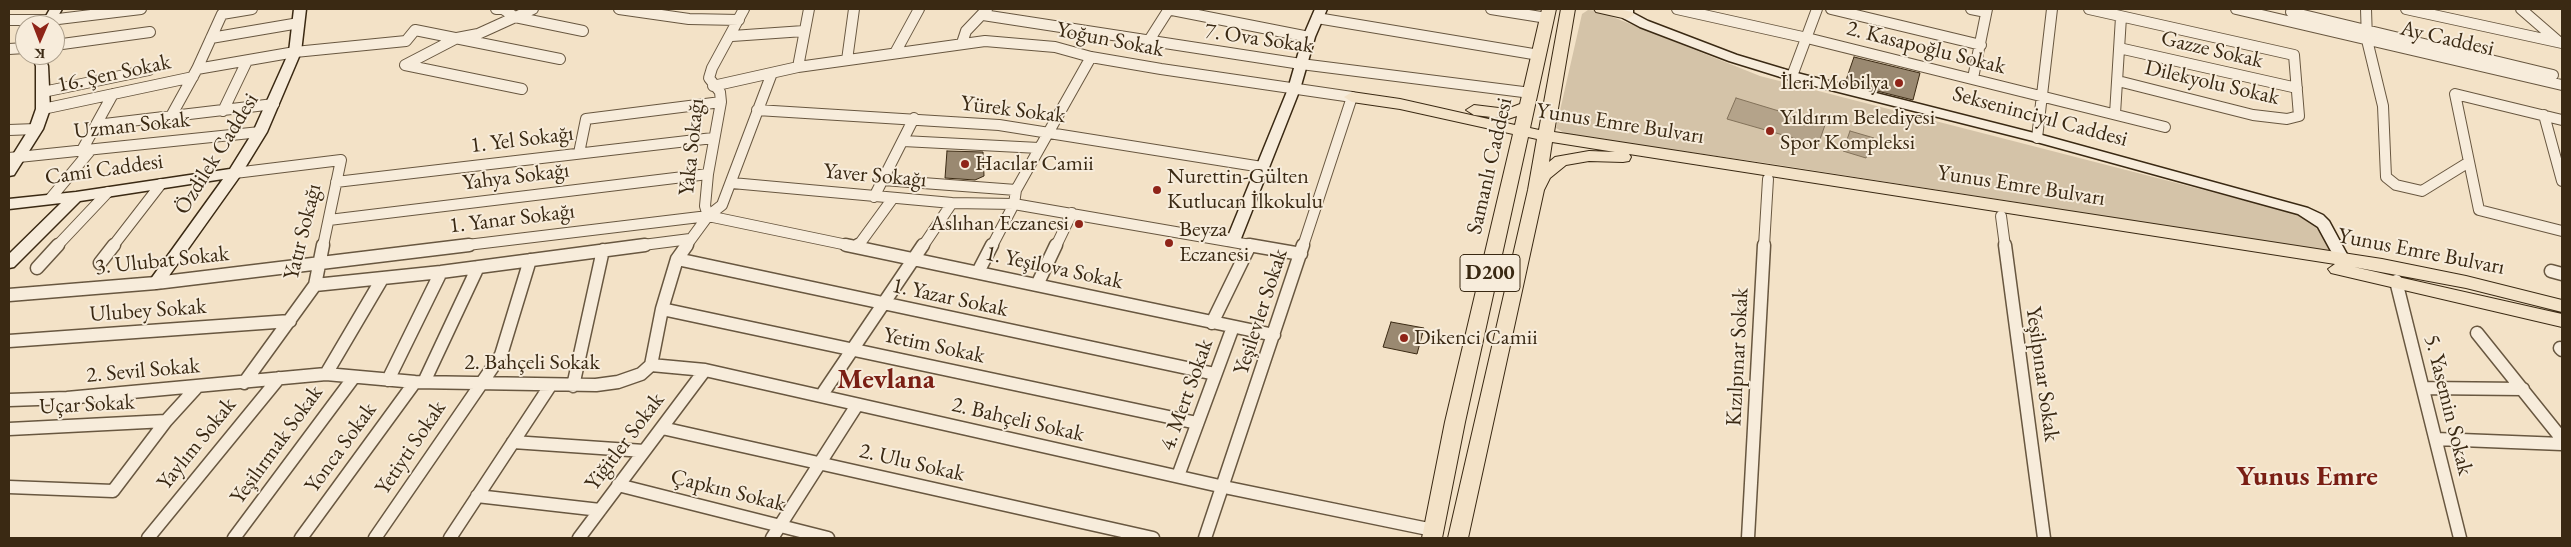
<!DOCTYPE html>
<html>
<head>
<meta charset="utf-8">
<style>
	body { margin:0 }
	#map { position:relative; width:2571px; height:547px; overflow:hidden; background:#f3e2c7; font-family:"EB Garamond",serif }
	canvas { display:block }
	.frame { position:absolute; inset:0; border:10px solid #3a2913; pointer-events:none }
	.north { position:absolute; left:15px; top:15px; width:50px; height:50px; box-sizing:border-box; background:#f7ecdb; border:1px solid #ab9e8b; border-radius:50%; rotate:181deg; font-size:14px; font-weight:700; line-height:20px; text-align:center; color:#3a2913 }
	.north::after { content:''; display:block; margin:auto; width:18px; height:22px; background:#8f2418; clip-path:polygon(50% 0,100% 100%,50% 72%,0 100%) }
</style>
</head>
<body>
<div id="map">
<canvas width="2571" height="547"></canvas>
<div class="frame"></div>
<div class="north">K</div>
</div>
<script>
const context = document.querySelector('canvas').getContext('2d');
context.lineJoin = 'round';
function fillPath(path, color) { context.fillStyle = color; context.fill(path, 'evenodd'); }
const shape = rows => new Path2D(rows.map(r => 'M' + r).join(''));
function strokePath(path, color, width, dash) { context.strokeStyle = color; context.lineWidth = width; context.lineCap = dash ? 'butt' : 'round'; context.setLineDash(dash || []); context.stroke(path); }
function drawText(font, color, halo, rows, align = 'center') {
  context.font = font + ' "EB Garamond",serif'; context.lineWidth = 4; context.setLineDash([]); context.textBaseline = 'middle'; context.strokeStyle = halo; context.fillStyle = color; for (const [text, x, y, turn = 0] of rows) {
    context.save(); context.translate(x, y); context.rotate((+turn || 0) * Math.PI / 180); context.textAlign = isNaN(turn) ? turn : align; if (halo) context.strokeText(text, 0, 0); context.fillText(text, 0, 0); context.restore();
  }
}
fillPath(shape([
	[1588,10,1598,11,1760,76,2313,218,2334,252,1766,163,1568,135,1556,128,1582,14]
]), '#d4c3a8');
const water = shape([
	[1736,98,1825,125,1818,145,1727,119,1736,98],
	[1850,131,1874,138,1866,158,1843,151,1850,131]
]);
fillPath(water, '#b4a38a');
strokePath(water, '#83725a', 1);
const building = shape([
	[1854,57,1920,73,1913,100,1845,83,1854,57],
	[947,151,983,152,984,176,975,180,945,178,947,151],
	[1391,322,1424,328,1417,354,1383,347,1391,322]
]);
fillPath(building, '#9a8971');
strokePath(building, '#3a2913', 1);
const streetFar1 = shape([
	[496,9,503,9,515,17,583,31],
	[619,9,689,19,739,20],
	[1167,9,1309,37],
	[1491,9,1547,18],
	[1677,9,1807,38,2165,127],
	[1831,9,1981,45],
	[1971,9,1986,12],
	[2089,9,2294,55,2299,116,2287,119,2253,115,2118,81],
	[2236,9,2562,85],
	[2366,9,2367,40,2383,106,2386,177,2396,185,2422,191,2469,162],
	[2406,9,2562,43],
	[2521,9,2559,42],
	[2291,12,2553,75],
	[983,15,1301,64,1531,93],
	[1317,18,1539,55],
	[9,20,50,20,141,9],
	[732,36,804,31],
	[211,38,299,23],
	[1148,42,1169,9],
	[962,43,966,31,987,9],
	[55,45,150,32],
	[2119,48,2297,88],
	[9,49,25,48],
	[895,53,919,9],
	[847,60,854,9],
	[405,65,457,38,478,34,533,9],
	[405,65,522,89],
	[798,67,809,9],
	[197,69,295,52,406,41,415,30,560,59],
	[1792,76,1817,9],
	[1973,78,1987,9],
	[713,86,798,67,985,41,1055,47,1091,57,1161,69,1352,97,1303,246],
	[43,92,149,70],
	[43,109,193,77],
	[757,110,999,125,1262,167],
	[223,111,247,61],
	[2115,114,2121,17],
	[2544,115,2562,181],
	[170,118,197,69,222,14,252,9],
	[2562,120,2455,94,2479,210,2562,231],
	[96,125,274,104],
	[9,130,36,129],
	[2037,138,2052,9],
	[903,141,1039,148],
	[81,152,113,94],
	[579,153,586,119,721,102],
	[9,158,260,132],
	[235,173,341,160,323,246],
	[883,180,1016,190],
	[336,182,713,138],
	[732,183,952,203,1014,204,1256,246],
	[874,197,914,118],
	[50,199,90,151],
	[708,216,705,206,708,174,721,102,720,92,709,78,712,68,744,9],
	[2001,216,2005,246],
	[329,220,708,174],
	[57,246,108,192],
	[113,246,161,184],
	[459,246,708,216,852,246],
	[635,246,690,239],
	[686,246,708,216,722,205,772,73],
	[858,246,893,198],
	[923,246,952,203],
	[992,246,1014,204,1016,190,1091,57],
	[1056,246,1072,213],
	[1764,246,1768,179]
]);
const street = shape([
	[846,245,1274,335],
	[1249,245,1301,254],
	[2005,245,2044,538],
	[857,247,858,245],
	[677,259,1215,374],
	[100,263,114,245],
	[37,268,58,245],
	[2551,271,2562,274],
	[978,272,992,245],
	[2396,281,2460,538],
	[315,285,441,272,645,245],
	[1037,285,1056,245],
	[9,295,156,283,469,245],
	[662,309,1197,423],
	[1212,323,1250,245],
	[2477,333,2562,439],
	[9,341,290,321],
	[2560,348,2562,350],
	[651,365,662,309,677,259,687,245],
	[326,374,382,279],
	[388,380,441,272],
	[424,382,478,267],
	[244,383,315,285,323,245],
	[573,386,603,250],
	[2424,388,2523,389],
	[821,396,923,245],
	[9,400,67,398,326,374,415,382,596,385,618,382,641,374,651,365,705,370,1224,487,1433,530],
	[662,428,1153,538],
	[9,429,166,421],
	[2436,439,2562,444],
	[513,442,644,451],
	[1178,476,1233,327],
	[618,485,828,538],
	[9,487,113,491,166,421,197,387],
	[477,496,600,510],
	[148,538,279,378],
	[234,538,354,377],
	[301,538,415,382],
	[375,538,501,355,530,260],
	[450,538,550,386],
	[579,538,705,370],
	[772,538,857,405],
	[1205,538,1303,245],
	[1748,538,1764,245]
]);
const secondary = shape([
	[50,9,62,9,53,25,41,25,50,9],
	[294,9,306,9,301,52,267,132,240,176,161,287,156,288,148,283,223,179,80,201,14,267,9,268,9,254,61,203,9,209,9,199,76,192,230,169,253,132,289,52,294,9],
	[1315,9,1327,9,1315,37,1300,89,1240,241,1238,245,1228,245,1226,241,1288,89,1303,37,1315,9],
	[1621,9,1633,9,1633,13,1648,21,1737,55,1797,73,2042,135,2308,208,2323,215,2329,221,2349,258,2347,262,2337,262,2318,227,2298,214,2033,141,1787,79,1729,61,1640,27,1623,18,1621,9],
	[32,55,44,55,48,66,50,109,43,129,14,175,9,176,9,161,29,129,36,109,36,66,32,55]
]);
const primary = shape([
	[1542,9,1556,9,1530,128,1539,130,1561,9,1575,9,1554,132,2382,259,2466,276,2562,300,2562,312,2466,288,2354,267,2562,314,2562,327,2331,273,2328,269,2335,264,1629,154,1631,157,1629,161,1623,162,1589,161,1566,165,1550,178,1544,190,1468,538,1448,538,1528,190,1537,139,1528,137,1465,422,1442,538,1422,538,1445,422,1513,134,1400,109,1352,102,1344,97,1352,92,1400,99,1515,125,1517,116,1508,119,1474,115,1466,110,1474,105,1507,109,1520,104,1542,9],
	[1552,142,1615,152,1589,151,1555,157,1549,162,1552,142],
	[1594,9,1618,9,1632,12,1634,15,1627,19,1596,12,1594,9]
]);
strokePath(streetFar1, '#685740', 12);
strokePath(street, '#685740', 15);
strokePath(secondary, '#3a2913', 3);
strokePath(primary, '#3a2913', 2);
strokePath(streetFar1, '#f7ecdb', 10);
strokePath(street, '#f7ecdb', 12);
fillPath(secondary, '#f7ecdb');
fillPath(primary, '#f3e2c7');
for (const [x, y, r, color] of [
	[1899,83,5,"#8f2418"],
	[1770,131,5,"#8f2418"],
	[965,164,5,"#8f2418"],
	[1157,190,5,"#8f2418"],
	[1079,224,5,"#8f2418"],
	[1169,243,5,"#8f2418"],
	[1404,338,5,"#8f2418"]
]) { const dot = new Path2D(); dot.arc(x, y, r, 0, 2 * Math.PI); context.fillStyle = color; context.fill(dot); strokePath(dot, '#f7ecdb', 2); }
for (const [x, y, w] of [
	[1490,273,60]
]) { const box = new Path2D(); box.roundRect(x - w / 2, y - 18.5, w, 37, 4); context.fillStyle = '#f7ecdb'; context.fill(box); strokePath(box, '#3a2913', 1); }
drawText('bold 21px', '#3a2913', null, [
	["D200",1490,273]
]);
drawText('22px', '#3a2913', '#f7ecdb', [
	["7. Ova Sokak",1259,39,8],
	["Ay Caddesi",2447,39,13],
	["Yoğun Sokak",1110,40,11],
	["2. Kasapoğlu Sokak",1926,48,14],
	["Gazze Sokak",2212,50,13],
	["16. Şen Sokak",114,74,-12],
	["Dilekyolu Sokak",2212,83,13],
	["Yürek Sokak",1013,110,7],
	["Sekseninciyıl Caddesi",2040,117,15],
	["Yunus Emre Bulvarı",1620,124,9],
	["Uzman Sokak",132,126,-6],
	["1. Yel Sokağı",522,140,-7],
	["Yaka Sokağı",692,147,-84],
	["Özdilek Caddesi",217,154,-58],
	["Samanlı Caddesi",1490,166,-77],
	["Cami Caddesi",104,170,-8],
	["Yaver Sokağı",875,176,5],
	["Yahya Sokağı",516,177,-7],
	["Yunus Emre Bulvarı",2021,186,9],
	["1. Yanar Sokağı",512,219,-7],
	["Yatır Sokağı",303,232,-76],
	["Yunus Emre Bulvarı",2421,252,11],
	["3. Ulubat Sokak",162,261,-6],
	["1. Yeşilova Sokak",1054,268,12],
	["1. Yazar Sokak",950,298,12],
	["Ulubey Sokak",148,311,-4],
	["Yeşilevler Sokak",1261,312,-72],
	["Yetim Sokak",934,346,12],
	["Kızılpınar Sokak",1738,357,-87],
	["2. Bahçeli Sokak",532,363],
	["2. Sevil Sokak",143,371,-5],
	["Yeşilpınar Sokak",2042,374,82],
	["4. Mert Sokak",1187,395,-70],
	["Uçar Sokak",87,405,-3],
	["5. Yasemin Sokak",2448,405,76],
	["2. Bahçeli Sokak",1018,420,13],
	["Yiğitler Sokak",625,442,-53],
	["Yaylım Sokak",197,444,-51],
	["Yeşilırmak Sokak",277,445,-54],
	["Yonca Sokak",341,448,-54],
	["Yetiyti Sokak",411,448,-56],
	["2. Ulu Sokak",912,463,13],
	["Çapkın Sokak",728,491,14]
]);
drawText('22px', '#3a2913', '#f7ecdb', [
	["İleri Mobilya",1889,83,"right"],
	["Yıldırım Belediyesi",1780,118],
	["Spor Kompleksi",1780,143],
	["Hacılar Camii",975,164],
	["Nurettin-Gülten",1167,177],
	["Kutlucan İlkokulu",1167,202],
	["Aslıhan Eczanesi",1069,224,"right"],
	["Beyza",1179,230],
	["Eczanesi",1179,255],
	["Dikenci Camii",1414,338]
], 'left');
drawText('bold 28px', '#7a1f14', '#f7ecdb', [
	["Mevlana",886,380],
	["Yunus Emre",2307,477]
]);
</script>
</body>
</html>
